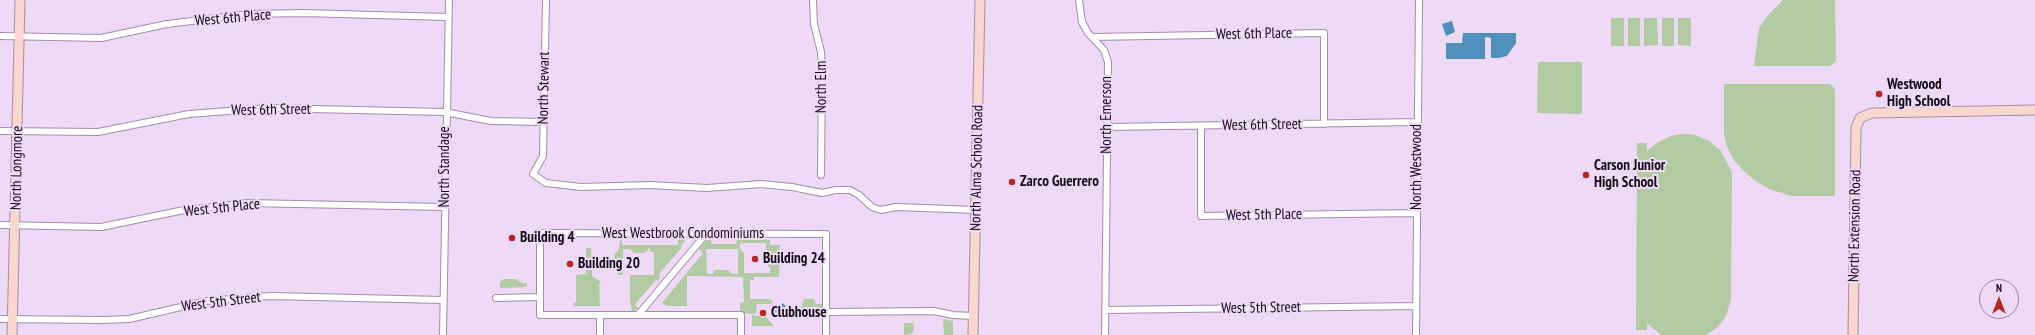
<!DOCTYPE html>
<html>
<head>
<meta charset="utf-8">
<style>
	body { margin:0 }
	#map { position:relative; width:2035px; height:335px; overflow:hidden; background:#eed9f7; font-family:"PT Sans Narrow",sans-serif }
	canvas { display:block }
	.north { position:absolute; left:1979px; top:279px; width:40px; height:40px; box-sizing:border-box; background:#eed9f7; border:1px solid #96879d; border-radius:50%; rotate:0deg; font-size:11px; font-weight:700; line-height:16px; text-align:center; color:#130c16 }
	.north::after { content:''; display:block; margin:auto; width:14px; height:18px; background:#b52720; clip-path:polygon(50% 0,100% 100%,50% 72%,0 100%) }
</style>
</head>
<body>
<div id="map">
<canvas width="2035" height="335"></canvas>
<div class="north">N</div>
</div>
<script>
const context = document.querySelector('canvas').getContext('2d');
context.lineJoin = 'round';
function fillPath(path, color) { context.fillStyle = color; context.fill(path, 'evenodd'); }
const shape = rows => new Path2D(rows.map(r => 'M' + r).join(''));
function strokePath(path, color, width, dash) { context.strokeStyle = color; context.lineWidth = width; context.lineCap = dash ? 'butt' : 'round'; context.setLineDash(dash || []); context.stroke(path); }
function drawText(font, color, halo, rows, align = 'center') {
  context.font = font + ' "PT Sans Narrow",sans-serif'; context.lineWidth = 4; context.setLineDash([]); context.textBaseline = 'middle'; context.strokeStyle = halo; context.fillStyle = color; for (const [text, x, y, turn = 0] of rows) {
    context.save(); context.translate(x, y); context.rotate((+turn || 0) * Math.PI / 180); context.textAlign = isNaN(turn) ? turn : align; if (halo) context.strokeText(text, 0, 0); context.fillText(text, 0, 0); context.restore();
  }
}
fillPath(shape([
	[1783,0,1835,0,1836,61,1830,66,1754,66,1759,28,1769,14],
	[1611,18,1624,18,1624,46,1611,46],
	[1628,18,1640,18,1640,46,1628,46],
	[1644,18,1657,18,1658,45,1644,46],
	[1662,18,1674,18,1674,46,1662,46],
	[1678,18,1691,18,1691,46,1678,45],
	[1538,62,1582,62,1582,114,1537,113],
	[1724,84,1830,84,1835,89,1835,196,1791,196,1769,189,1754,180,1743,170,1733,159,1726,144,1724,133],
	[1683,134,1695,135,1709,141,1720,150,1732,172,1731,299,1726,316,1718,327,1706,335,1661,335,1647,323,1647,330,1636,330,1637,143,1647,143,1647,151,1658,142,1671,136],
	[711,238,711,244,736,244,737,239,770,240,770,245,780,245,779,277,754,277,754,280,750,280,750,299,770,299,773,302,770,304,757,304,756,314,740,313,740,303,744,302,743,277,695,276,687,276,687,306,667,306,662,303,703,253,699,249,708,239],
	[743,243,766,243,766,264,770,268,770,273,744,273,744,253,740,249,740,244],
	[706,249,738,249,738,274,732,274,728,270,714,270,713,274,707,274],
	[620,239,622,239,622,245,678,245,678,240,686,239,681,246,682,247,659,274,660,278,658,281,656,280,635,304,638,308,634,311,632,312,630,300,630,275,654,275,654,252,650,252,650,248,644,253,634,253,629,249,623,249,623,275,618,275,618,269,614,264,614,255,619,249],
	[586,248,591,248,592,276,601,282,599,284,600,306,574,306,574,303,576,302,576,275,586,274],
	[504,279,516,279,522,283,527,283,527,287,500,288,500,282],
	[804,299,814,299,816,304,822,304,822,315,816,315,812,319,806,319,800,311],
	[752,315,766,317,774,326,752,326],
	[943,319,953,321,953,335,944,335],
	[904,323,913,323,914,330,911,334,904,335]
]), '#b3cba2');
fillPath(shape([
	[1452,21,1455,32,1446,36,1442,24],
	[1463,33,1516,33,1516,43,1507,56,1499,58,1491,58,1491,38,1485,37,1485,59,1446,59,1446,43,1462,43],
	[783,303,788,309,777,318,773,312]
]), '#4f91bb');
const street = shape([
	[546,0,543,156,533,174,546,183,581,187,650,185,707,188,761,184,792,187,822,193,836,190,850,190,859,195,872,207,881,210,896,207,976,210],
	[813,0,814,24,821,52,822,70,821,175],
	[1079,0,1082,22,1088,33,1104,50,1108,62,1105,335],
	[0,36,101,38,167,24,249,14,302,13,448,17],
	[1092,37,1324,33,1324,124],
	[1201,126,1201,216,1417,213],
	[1107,127,1417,122],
	[0,131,98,132,189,114,267,108,445,112,491,121,543,122],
	[0,225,101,227,179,211,248,203,445,207],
	[496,298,540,297],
	[1105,310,1416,306],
	[826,312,934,311,953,315,973,316],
	[600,315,600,335],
	[638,315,706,234],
	[0,319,103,320,129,319,207,301,270,296,443,300],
	[443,335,449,0],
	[741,335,741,315,540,315,540,233,826,234,826,335],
	[1416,335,1419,0]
]);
const secondary = shape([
	[12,335,20,0],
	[973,335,980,0],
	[1853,335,1856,128,1860,118,1872,113,2035,110]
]);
strokePath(street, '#a18eaa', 8);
strokePath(secondary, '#a18eaa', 11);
strokePath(street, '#fff', 6);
strokePath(secondary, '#f9d7cc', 9);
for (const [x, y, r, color] of [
	[1879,94,4,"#b52720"],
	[1586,175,4,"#b52720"],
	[1012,182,4,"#b52720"],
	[512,238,4,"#b52720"],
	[755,259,4,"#b52720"],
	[570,264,4,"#b52720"],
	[763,313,4,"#b52720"]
]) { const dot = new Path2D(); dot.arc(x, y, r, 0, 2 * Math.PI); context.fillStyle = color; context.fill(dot); strokePath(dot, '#eed9f7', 1.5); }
drawText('15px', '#130c16', '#eed9f7', [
	["West 6th Place",233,18,-5],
	["West 6th Place",1254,34,-1],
	["North Elm",822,87,-90],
	["North Stewart",544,88,-89],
	["West 6th Street",271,110,-1],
	["North Emerson",1107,115,-90],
	["West 6th Street",1262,125,-1],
	["North Standage",445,167,-90],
	["North Westwood",1417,167,-90],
	["North Longmore",17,168,-89],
	["North Alma School Road",977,168,-89],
	["West 5th Place",222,208,-6],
	["West 5th Place",1264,215,-1],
	["North Extension Road",1855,226,-89],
	["West Westbrook Condominiums",683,234],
	["West 5th Street",221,302,-7],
	["West 5th Street",1261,308,-1]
]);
drawText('bold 15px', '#130c16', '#eed9f7', [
	["Westwood",1887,85],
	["High School",1887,102],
	["Carson Junior",1594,166],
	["High School",1594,183],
	["Zarco Guerrero",1020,182],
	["Building 4",520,238],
	["Building 24",763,259],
	["Building 20",578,264],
	["Clubhouse",771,313]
], 'left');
</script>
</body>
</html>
